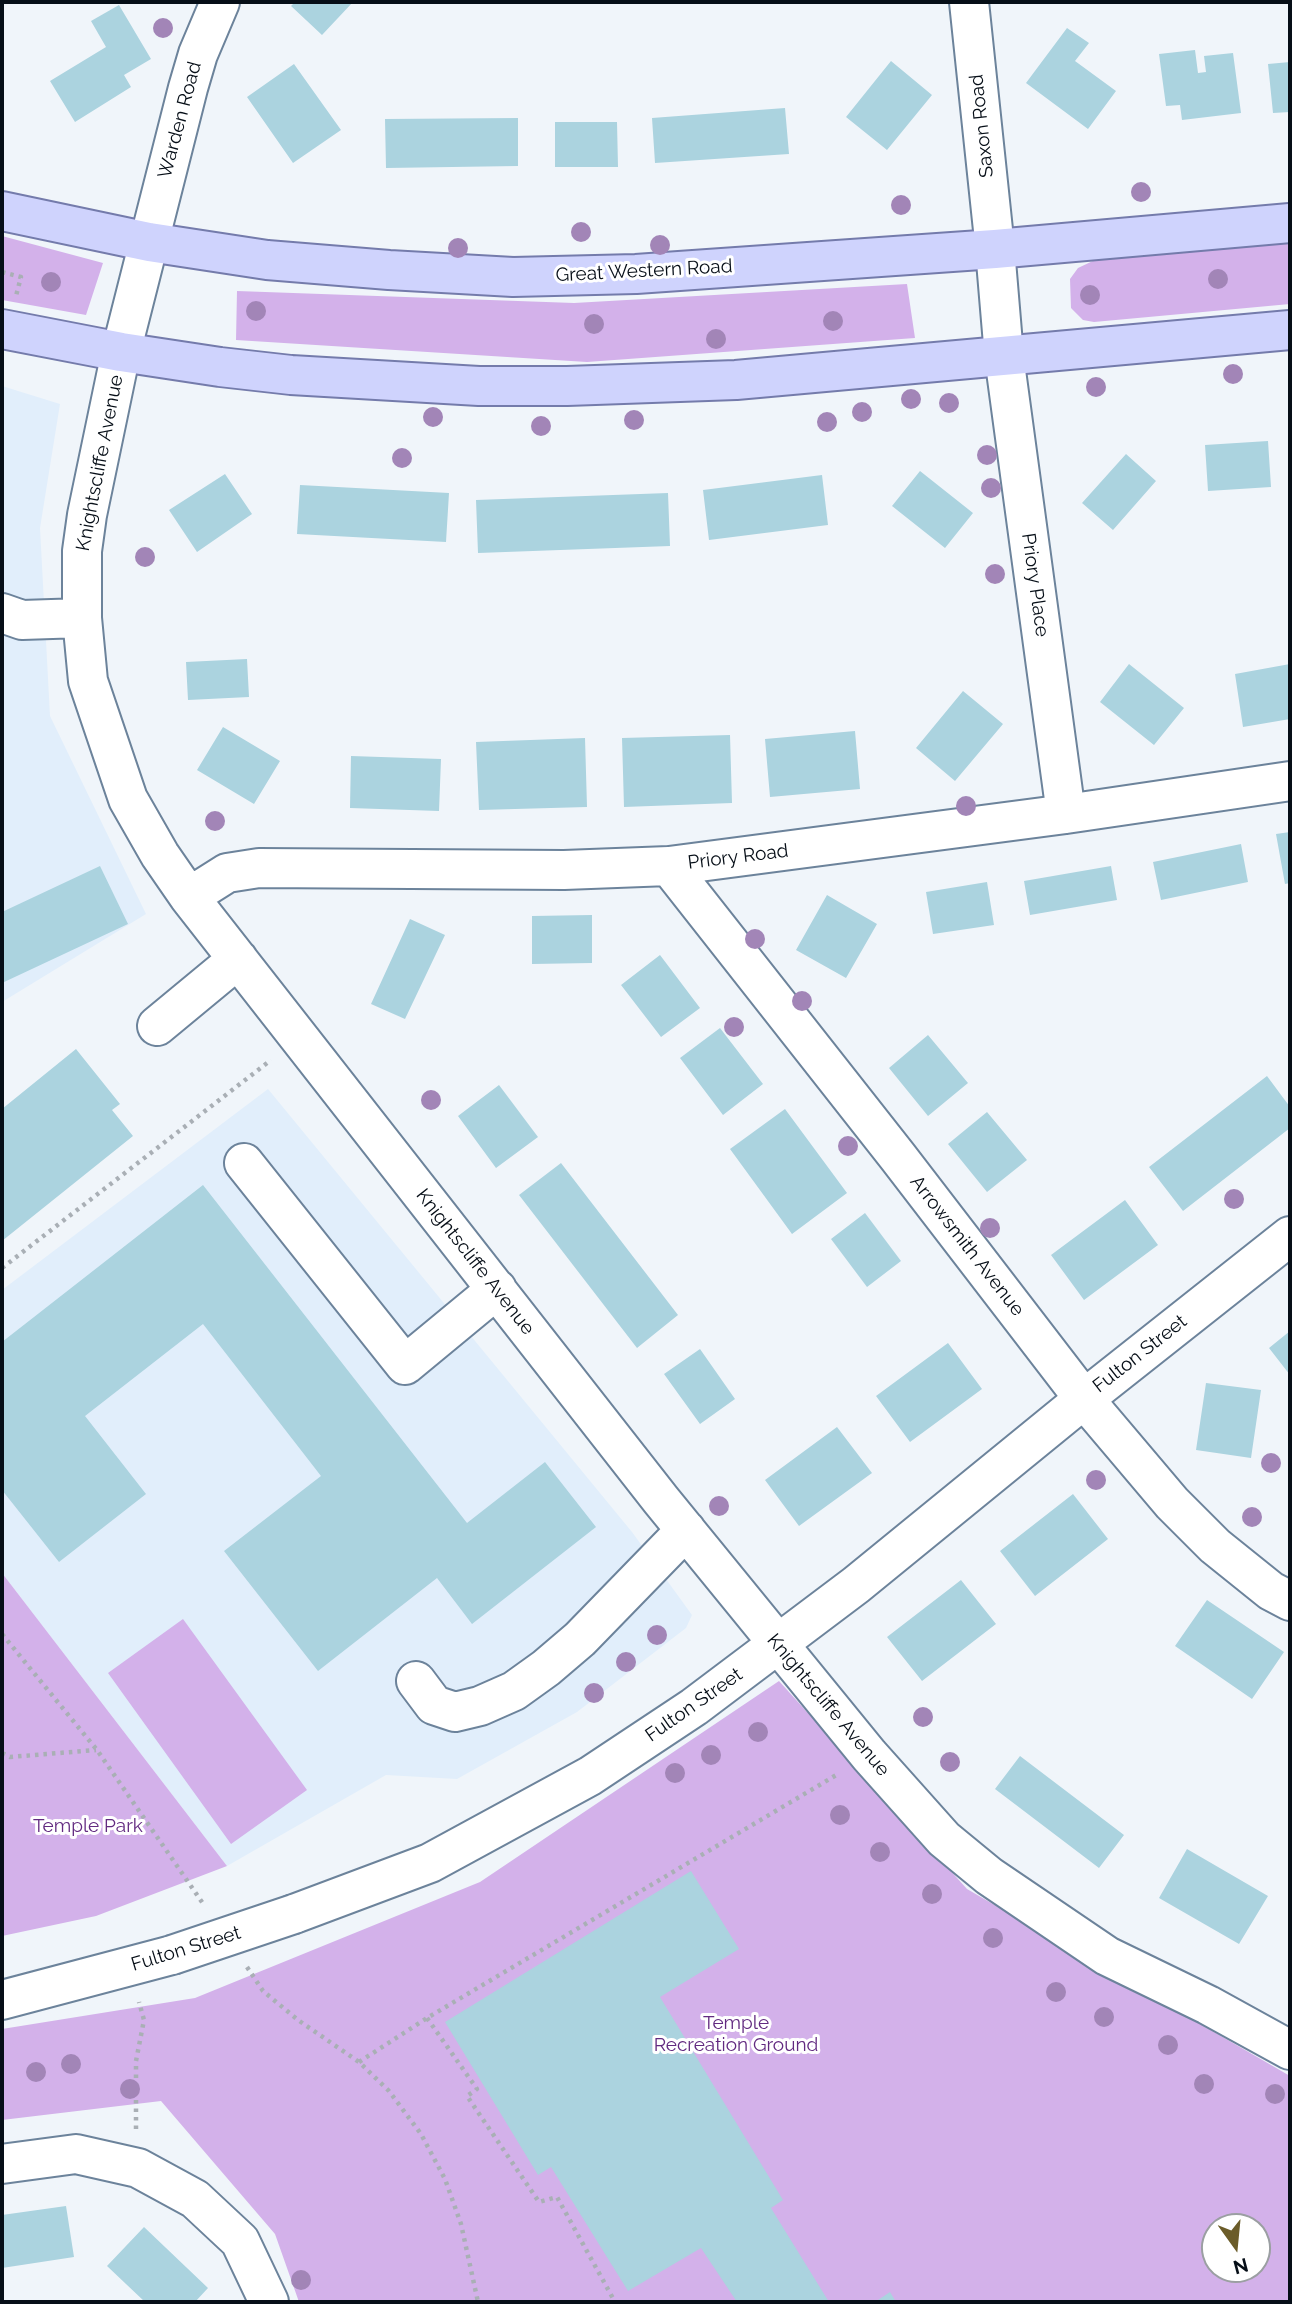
<!DOCTYPE html>
<html>
<head>
<meta charset="utf-8">
<style>
	body { margin:0 }
	#map { position:relative; width:1292px; height:2304px; overflow:hidden; background:#f0f5fa; font-family:Raleway,sans-serif }
	canvas { display:block }
	.frame { position:absolute; inset:0; border:4px solid #060e17; pointer-events:none }
	.north { position:absolute; left:1201px; top:2213px; width:70px; height:70px; box-sizing:border-box; background:#fff; border:2px solid #9b9fa2; border-radius:50%; rotate:165deg; font-size:19px; font-weight:700; line-height:28px; text-align:center; color:#060e17 }
	.north::after { content:''; display:block; margin:auto; width:24px; height:32px; background:#6b5c29; clip-path:polygon(50% 0,100% 100%,50% 72%,0 100%) }
</style>
</head>
<body>
<div id="map">
<canvas width="1292" height="2304"></canvas>
<div class="frame"></div>
<div class="north">N</div>
</div>
<script>
const context = document.querySelector('canvas').getContext('2d');
context.lineJoin = 'round';
function fillPath(path, color) { context.fillStyle = color; context.fill(path, 'evenodd'); }
const shape = rows => new Path2D(rows.map(r => 'M' + r).join(''));
function strokePath(path, color, width, dash) { context.strokeStyle = color; context.lineWidth = width; context.lineCap = dash ? 'butt' : 'round'; context.setLineDash(dash || []); context.stroke(path); }
function drawText(font, color, halo, rows, align = 'center') {
  context.font = font + ' Raleway,sans-serif'; context.lineWidth = 6; context.setLineDash([]); context.textBaseline = 'middle'; context.strokeStyle = halo; context.fillStyle = color; for (const [text, x, y, turn = 0] of rows) {
    context.save(); context.translate(x, y); context.rotate((+turn || 0) * Math.PI / 180); context.textAlign = isNaN(turn) ? turn : align; if (halo) context.strokeText(text, 0, 0); context.fillText(text, 0, 0); context.restore();
  }
}
fillPath(shape([
	[2,386,60,404,40,528,50,716,146,914,2,1002],
	[268,1089,632,1532,692,1615,686,1628,577,1712,457,1779,386,1775,227,1866,2,1573,2,1290]
]), '#e1eefb');
fillPath(shape([
	[2,236,103,263,86,315,2,300],
	[1290,240,1290,304,1094,322,1083,320,1071,308,1070,279,1078,268,1097,259],
	[907,284,915,338,587,362,236,340,237,291,574,303],
	[2,1573,227,1866,96,1916,2,1936],
	[183,1619,307,1790,231,1844,108,1673],
	[779,1681,967,1889,1290,2076,1290,2302,299,2302,275,2234,161,2101,2,2120,2,2029,195,1998,480,1882],
	[1215,2227,1257,2227,1257,2269,1215,2269]
]), '#d3b1ea');
fillPath(shape([
	[295,2,353,2,322,35,291,6],
	[119,5,151,59,124,75,131,87,75,122,50,81,106,47,91,21],
	[1067,28,1089,43,1075,61,1116,91,1088,129,1026,83],
	[1195,50,1198,73,1206,72,1204,56,1233,53,1241,113,1182,120,1180,105,1166,106,1159,54],
	[891,61,932,95,887,150,846,117],
	[1290,62,1290,112,1273,113,1268,64],
	[294,64,341,130,293,163,247,97],
	[785,108,789,154,655,163,652,118],
	[518,118,518,166,386,168,385,119],
	[555,122,617,122,618,167,555,167],
	[1268,441,1271,487,1208,491,1205,445],
	[1126,454,1156,481,1113,530,1082,503],
	[920,471,973,513,945,548,892,506],
	[225,474,252,514,197,552,169,510],
	[822,475,828,525,709,540,703,490],
	[300,485,449,493,446,542,297,534],
	[668,493,670,546,478,553,476,500],
	[247,659,249,697,188,700,186,662],
	[1129,664,1184,708,1154,745,1100,702],
	[1290,664,1290,719,1243,727,1235,674],
	[963,691,1003,724,955,781,916,748],
	[223,727,280,761,254,804,197,770],
	[855,731,860,789,770,797,765,739],
	[730,735,732,803,624,807,622,738],
	[585,738,587,807,479,810,476,742],
	[351,756,441,759,439,811,350,808],
	[1290,832,1290,883,1285,884,1276,834],
	[1241,844,1248,882,1161,900,1153,862],
	[100,866,128,924,2,983,2,912],
	[1111,866,1117,900,1030,915,1024,881],
	[987,882,994,925,933,934,926,892],
	[827,895,877,924,846,978,796,950],
	[592,915,592,963,532,964,532,916],
	[410,919,445,935,405,1019,371,1004],
	[660,955,700,1008,661,1037,621,985],
	[720,1028,763,1084,723,1115,680,1058],
	[928,1035,968,1083,928,1116,889,1068],
	[76,1049,120,1104,112,1110,133,1136,2,1241,2,1109],
	[1267,1076,1290,1107,1290,1128,1183,1211,1149,1167],
	[499,1085,538,1137,496,1168,458,1116],
	[785,1109,847,1193,792,1234,730,1149],
	[987,1112,1027,1160,987,1192,948,1144],
	[561,1163,678,1315,637,1348,519,1195],
	[203,1185,467,1523,545,1462,596,1527,472,1624,437,1578,318,1671,224,1551,321,1476,203,1324,85,1416,146,1494,59,1562,2,1490,2,1342],
	[1125,1200,1158,1245,1084,1300,1051,1255],
	[865,1213,901,1261,867,1287,831,1239],
	[1290,1331,1290,1375,1269,1348],
	[948,1343,982,1389,910,1442,876,1396],
	[700,1349,735,1399,700,1424,664,1374],
	[1206,1383,1261,1390,1251,1458,1196,1450],
	[837,1427,872,1473,799,1526,765,1480],
	[1073,1494,1108,1539,1035,1596,1000,1551],
	[961,1580,996,1624,922,1681,887,1637],
	[1207,1600,1284,1652,1252,1699,1175,1646],
	[1020,1756,1124,1835,1099,1868,995,1789],
	[1187,1849,1268,1896,1239,1944,1159,1898],
	[691,1871,739,1949,660,1997,783,2200,771,2208,829,2302,737,2302,701,2248,628,2291,551,2167,538,2175,445,2022],
	[66,2206,74,2257,2,2268,2,2215],
	[144,2227,208,2288,195,2302,145,2302,107,2266],
	[890,2292,896,2302,875,2302]
]), '#abd3df');
const minor = shape([
	[220,2,198,54,188,88,121,352,87,515,82,551,82,618,88,681,128,799,160,855,189,897,661,1500,869,1755,944,1839,989,1876,1107,1956,1208,2005,1290,2050],
	[969,2,995,249,1004,356,1066,814],
	[2,613,22,620,82,618],
	[669,866,898,1157,1084,1399,1172,1503,1215,1546,1271,1591,1290,1601],
	[189,897,227,873,259,868,564,870,669,866,1066,814,1290,781],
	[157,1026,238,959],
	[244,1163,405,1365,497,1289],
	[416,1681,434,1705,455,1712,480,1706,514,1691,546,1668,580,1639,686,1530],
	[294,1914,430,1863,590,1776,694,1707,856,1585,1084,1399,1290,1236],
	[2,2000,172,1955],
	[2,2164,76,2154,138,2168,195,2199,240,2241,269,2302]
]);
const major = shape([
	[2,211,149,242,267,260,389,270,513,277,636,274,995,249,1290,223],
	[2,329,121,352,220,367,291,375,479,386,567,386,736,380,1290,330]
]);
strokePath(minor, '#6c839b', 42);
strokePath(major, '#747bab', 42);
strokePath(shape([
	[2,272,21,277,16,296],
	[2,1268,271,1060],
	[2,1634,97,1750,204,1905],
	[2,1753,10,1757,96,1750],
	[247,1967,263,1991,298,2020,359,2062,389,2091,421,2134,445,2179,461,2224,478,2302],
	[427,2018,477,2089,467,2096,539,2202,557,2197,615,2302],
	[359,2062,427,2018,838,1774],
	[136,2129,136,2061,144,2020,139,2002]
]), '#a9afb5', 4.5, [3.5, 5]);
strokePath(minor, '#fff', 38);
strokePath(major, '#cfd3fd', 38);
const minorBridge = shape([
	[172,1955,294,1914]
]);
strokePath(minorBridge, '#6c839b', 42, []);
strokePath(minorBridge, '#fff', 38);
context.fillStyle = '#a285b7';
for (const [x, y] of [
	[163,28],
	[1141,192],
	[901,205],
	[581,232],
	[660,245],
	[458,248],
	[1218,279],
	[51,282],
	[1090,295],
	[256,311],
	[833,321],
	[594,324],
	[716,339],
	[1233,374],
	[1096,387],
	[911,399],
	[949,403],
	[862,412],
	[433,417],
	[634,420],
	[827,422],
	[541,426],
	[987,455],
	[402,458],
	[991,488],
	[145,557],
	[995,574],
	[966,806],
	[215,821],
	[755,939],
	[802,1001],
	[734,1027],
	[431,1100],
	[848,1146],
	[1234,1199],
	[990,1228],
	[1271,1463],
	[1096,1480],
	[719,1506],
	[1252,1517],
	[657,1635],
	[626,1662],
	[594,1693],
	[923,1717],
	[758,1732],
	[711,1755],
	[950,1762],
	[675,1773],
	[840,1815],
	[880,1852],
	[932,1894],
	[993,1938],
	[1056,1992],
	[1104,2017],
	[1168,2045],
	[71,2064],
	[36,2072],
	[1204,2084],
	[130,2089],
	[1275,2094],
	[301,2280]
]) { context.beginPath(); context.arc(x, y, 10, 0, 2 * Math.PI); context.fill(); }
drawText('19px', '#060e17', '#fff', [
	["Warden Road",180,120,-75],
	["Saxon Road",982,126,-96],
	["Great Western Road",644,271,-3],
	["Knightscliffe Avenue",100,463,-79],
	["Priory Place",1035,585,82],
	["Priory Road",738,857,-7],
	["Arrowsmith Avenue",967,1246,52],
	["Knightscliffe Avenue",475,1262,52],
	["Fulton Street",1140,1354,-38],
	["Fulton Street",694,1705,-35],
	["Knightscliffe Avenue",828,1705,50],
	["Fulton Street",186,1949,-17]
]);
drawText('19px', '#622a80', '#fff', [
	["Temple Park",88,1826],
	["Temple",736,2023],
	["Recreation Ground",736,2045]
]);
</script>
</body>
</html>
